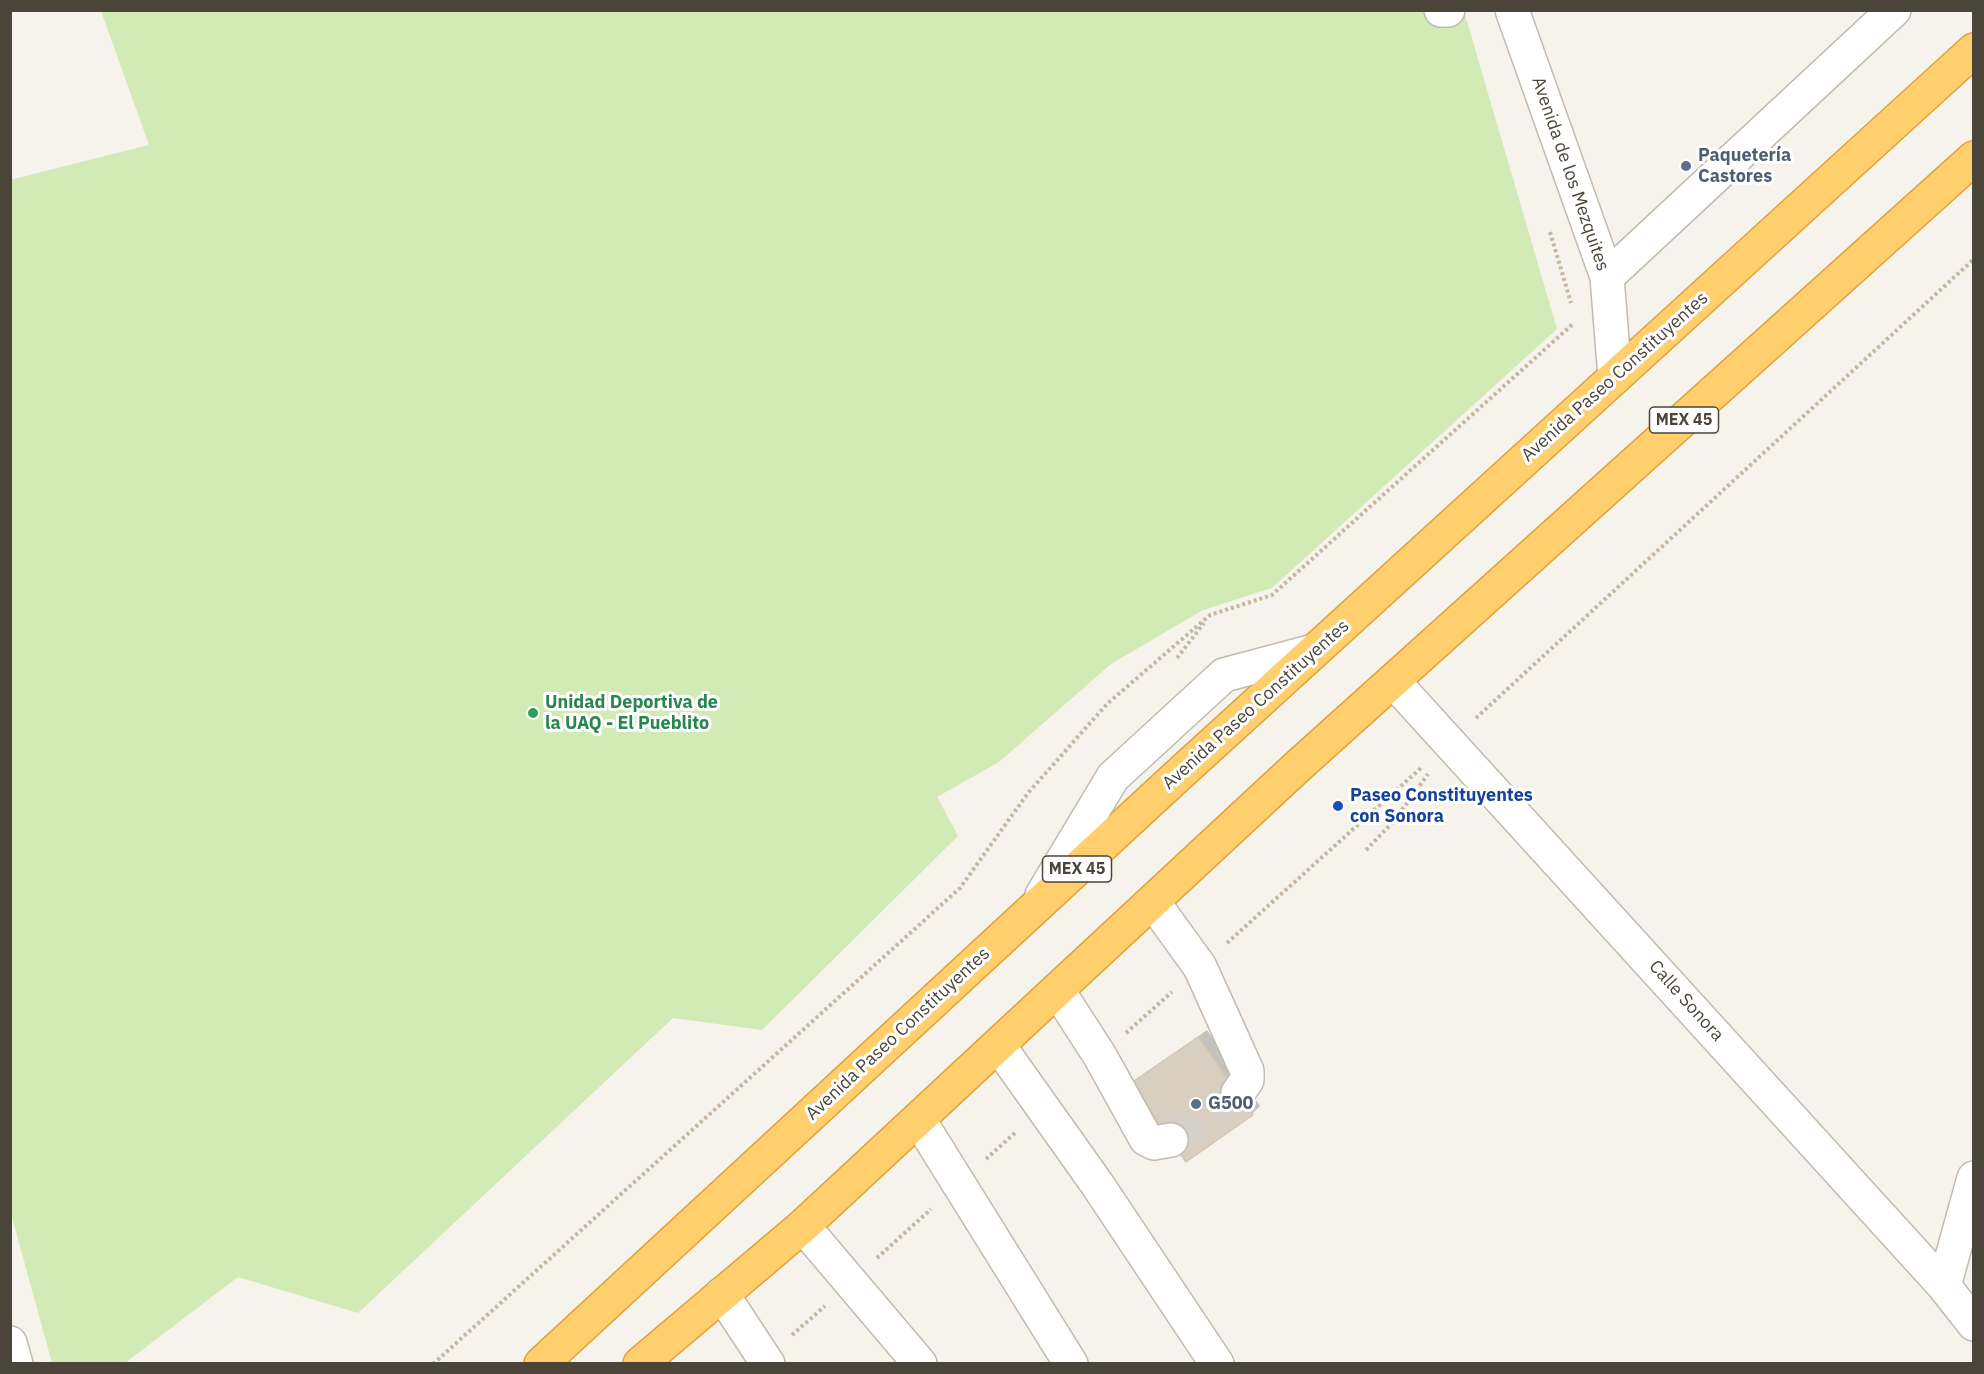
<!DOCTYPE html>
<html>
<head>
<meta charset="utf-8">
<style>
	body { margin:0 }
	#map { position:relative; width:1984px; height:1374px; overflow:hidden; background:#f6f3ec; font-family:"IBM Plex Sans",sans-serif }
	canvas { display:block }
	.frame { position:absolute; inset:0; border:12px solid #4b4439; pointer-events:none }
</style>
</head>
<body>
<div id="map">
<canvas width="1984" height="1374"></canvas>
<div class="frame"></div>
</div>
<script>
const context = document.querySelector('canvas').getContext('2d');
context.lineJoin = 'round';
function fillPath(path, color) { context.fillStyle = color; context.fill(path, 'evenodd'); }
const shape = rows => new Path2D(rows.map(r => 'M' + r).join(''));
function strokePath(path, color, width, dash) { context.strokeStyle = color; context.lineWidth = width; context.lineCap = dash ? 'butt' : 'round'; context.setLineDash(dash || []); context.stroke(path); }
function drawText(font, color, halo, rows, align = 'center') {
  context.font = font + ' "IBM Plex Sans",sans-serif'; context.lineWidth = 6; context.setLineDash([]); context.textBaseline = 'middle'; context.strokeStyle = halo; context.fillStyle = color; for (const [text, x, y, turn = 0] of rows) {
    context.save(); context.translate(x, y); context.rotate((+turn || 0) * Math.PI / 180); context.textAlign = isNaN(turn) ? turn : align; if (halo) context.strokeText(text, 0, 0); context.fillText(text, 0, 0); context.restore();
  }
}
fillPath(shape([
	[101,11,1464,11,1557,329,1272,588,1203,610,1111,664,999,762,937,797,958,836,762,1030,673,1018,358,1313,238,1277,125,1363,52,1363,10,1210,10,180,149,145]
]), '#d2eab5');
fillPath(shape([
	[1207,1030,1260,1106,1252,1114,1133,1084]
]), '#0003');
const building = shape([
	[1198,1037,1253,1115,1186,1162,1131,1083,1198,1037]
]);
fillPath(building, '#d8cfc1');
strokePath(building, '#d3c7b4', 1.5);
strokePath(shape([
	[1171,1140,1238,1093]
]), '#d4d0c8', 33, [33, 16]);
const minor = shape([
	[1441,10,1448,10],
	[1512,10,1607,277,1615,377],
	[1607,277,1894,10],
	[1394,682,1944,1286,1974,1324],
	[1042,895,1113,777,1224,675,1314,651],
	[1153,902,1200,967,1247,1071,1247,1080,1238,1093],
	[1058,991,1100,1056,1146,1139,1154,1143,1171,1140],
	[999,1046,1097,1184,1217,1364],
	[919,1120,1071,1364],
	[803,1226,920,1364],
	[1944,1286,1974,1178],
	[722,1294,768,1364],
	[10,1343,16,1364]
]);
const highway = shape([
	[541,1364,1174,779,1974,50],
	[640,1364,803,1226,1297,767,1974,158]
]);
strokePath(minor, '#c2bbae', 36);
strokePath(highway, '#e0a43c', 36);
strokePath(shape([
	[1550,232,1571,303],
	[1177,658,1204,623],
	[1476,718,1974,259],
	[1366,850,1394,821,1428,774],
	[1227,943,1422,767],
	[1126,1033,1172,992],
	[986,1159,1016,1132],
	[877,1258,931,1209],
	[792,1335,825,1306],
	[433,1364,960,888,1028,793,1107,704,1210,615,1272,595,1574,323]
]), '#c4b79f', 4, [3, 3]);
strokePath(minor, '#fff', 33);
strokePath(highway, '#ffcf6e', 33);
for (const [x, y, r, color] of [
	[1686,166,6,"#5c6f8a"],
	[533,713,6,"#2e9e5b"],
	[1338,806,6,"#1a4fb4"],
	[1196,1104,6,"#5c6f8a"]
]) { const dot = new Path2D(); dot.arc(x, y, r, 0, 2 * Math.PI); context.fillStyle = color; context.fill(dot); strokePath(dot, '#fff', 2); }
for (const [x, y, w] of [
	[1684,420,69],
	[1077,869,69]
]) { const box = new Path2D(); box.roundRect(x - w / 2, y - 13, w, 26, 4.5); context.fillStyle = '#fff'; context.fill(box); strokePath(box, '#4b4439', 1.5); }
drawText('bold 16px', '#4b4439', null, [
	["MEX 45",1684,420],
	["MEX 45",1077,869]
]);
drawText('bold 18px', '#4e5e75', '#fff', [
	["Paquetería",1698,156],
	["Castores",1698,177],
	["G500",1208,1104]
], 'left');
drawText('18px', '#4b4439', '#fff', [
	["Avenida de los Mezquites",1570,174,71],
	["Avenida Paseo Constituyentes",1615,377,-42],
	["Avenida Paseo Constituyentes",1256,705,-42],
	["Calle Sonora",1686,1001,48],
	["Avenida Paseo Constituyentes",898,1034,-43]
]);
drawText('bold 18px', '#27864d', '#fff', [
	["Unidad Deportiva de",545,703],
	["la UAQ - El Pueblito",545,724]
], 'left');
drawText('bold 18px', '#164399', '#fff', [
	["Paseo Constituyentes",1350,796],
	["con Sonora",1350,817]
], 'left');
</script>
</body>
</html>
